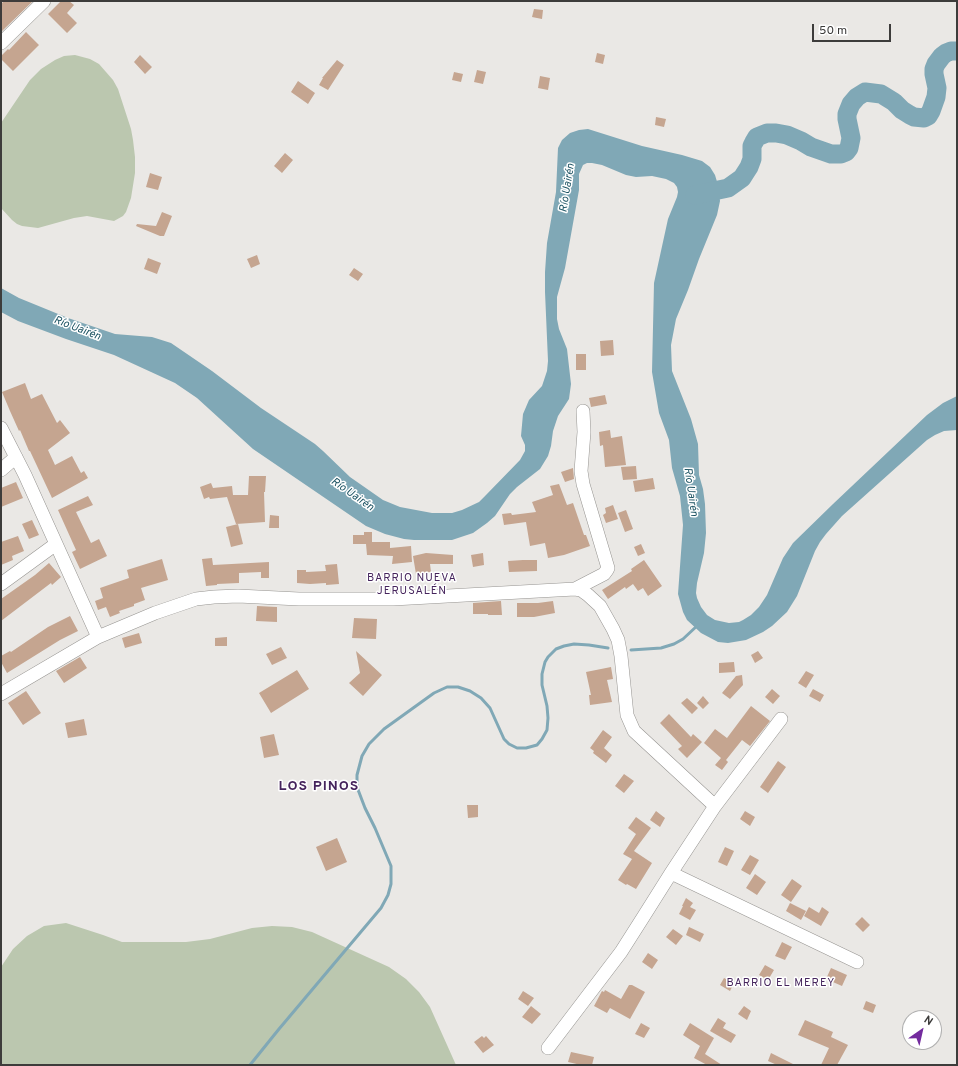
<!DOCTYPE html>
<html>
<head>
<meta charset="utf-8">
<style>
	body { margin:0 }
	#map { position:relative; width:958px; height:1066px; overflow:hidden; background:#eae8e5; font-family:Overpass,sans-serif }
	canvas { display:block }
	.frame { position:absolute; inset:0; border:2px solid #3d3c3b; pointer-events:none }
	.north { position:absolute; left:902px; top:1010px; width:40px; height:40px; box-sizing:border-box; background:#fff; border:1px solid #b1b1b1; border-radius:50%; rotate:34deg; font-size:11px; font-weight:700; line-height:16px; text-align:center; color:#3d3c3b }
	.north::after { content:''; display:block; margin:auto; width:14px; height:18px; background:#732b9e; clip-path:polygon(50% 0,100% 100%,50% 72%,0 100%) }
	.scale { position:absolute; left:812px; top:24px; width:79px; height:18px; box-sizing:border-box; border:2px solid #3d3c3b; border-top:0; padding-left:5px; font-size:12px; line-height:14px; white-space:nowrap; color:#3d3c3b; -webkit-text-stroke:3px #fff; paint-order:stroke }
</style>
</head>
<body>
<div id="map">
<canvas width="958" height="1066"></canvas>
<div class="frame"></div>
<div class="north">N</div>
<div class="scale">50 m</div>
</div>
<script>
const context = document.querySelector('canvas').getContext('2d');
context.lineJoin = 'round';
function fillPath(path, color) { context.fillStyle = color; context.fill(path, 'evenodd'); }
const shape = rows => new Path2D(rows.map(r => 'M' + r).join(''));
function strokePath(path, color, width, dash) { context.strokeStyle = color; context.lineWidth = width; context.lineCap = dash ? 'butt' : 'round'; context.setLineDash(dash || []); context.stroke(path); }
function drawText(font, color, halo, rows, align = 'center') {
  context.font = font + ' Overpass,sans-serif'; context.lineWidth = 3; context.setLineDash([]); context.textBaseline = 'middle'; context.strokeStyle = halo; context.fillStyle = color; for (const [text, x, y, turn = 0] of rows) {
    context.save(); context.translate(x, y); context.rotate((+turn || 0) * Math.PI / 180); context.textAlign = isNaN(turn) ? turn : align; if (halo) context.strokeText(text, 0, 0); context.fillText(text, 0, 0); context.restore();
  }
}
fillPath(shape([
	[75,55,90,59,99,64,113,80,118,89,131,129,133,140,135,157,135,173,131,198,126,212,123,216,114,221,87,216,74,218,38,228,22,226,17,224,12,220,1,208,1,123,30,80,41,69,55,60,64,56],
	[66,923,103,935,122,942,186,942,210,939,252,928,272,926,292,927,312,932,389,967,406,979,419,992,430,1007,456,1065,1,1065,1,967,13,949,27,936,44,926]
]), '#bbc7af');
fillPath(shape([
	[588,129,642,146,682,155,702,161,710,167,715,175,718,185,720,201,717,215,699,259,688,290,676,319,671,345,672,371,691,419,698,444,699,475,703,489,705,504,706,533,704,553,697,583,696,593,697,598,701,607,707,615,715,620,729,623,739,622,743,620,751,615,759,607,767,595,783,558,793,543,833,504,927,415,943,403,957,396,957,430,944,431,935,435,927,440,842,516,826,534,820,542,815,551,797,596,787,612,772,626,763,632,746,640,728,643,718,642,701,633,687,620,683,612,678,594,683,525,680,496,672,468,669,440,659,413,652,372,654,283,668,219,677,197,678,192,677,187,674,183,666,179,652,176,636,177,626,175,602,165,592,163,587,163,583,165,579,174,579,190,565,268,557,297,557,319,559,329,567,349,571,384,569,399,558,416,553,431,551,446,548,456,540,469,517,487,510,494,495,516,487,523,473,533,452,540,414,540,404,539,385,534,366,526,253,449,197,398,175,383,114,355,66,339,18,321,1,312,1,288,19,298,68,318,115,334,152,337,171,343,212,371,261,408,315,444,323,451,350,477,383,500,400,507,432,513,452,513,462,510,479,502,486,495,520,460,525,451,525,445,521,436,523,414,529,400,542,386,547,371,548,361,545,292,545,272,547,243,556,192,558,148,562,140,570,133,579,130]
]), '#80a8b6');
strokePath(shape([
	[631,650,661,648,674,644,683,639,698,625],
	[250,1065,279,1029,381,908,388,895,391,884,391,866,375,828,365,808,357,787,357,775,362,756,369,744,384,729,434,693,447,687,458,687,470,691,481,698,490,708,504,739,509,744,517,748,526,748,537,745,542,739,547,730,548,718,547,706,542,685,542,674,545,662,548,657,556,649,564,646,574,644,589,645,608,648]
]), '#80a8b6', 3);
strokePath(shape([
	[695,195,728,188,742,178,749,167,752,159,752,146,754,142,757,137,767,133,776,133,787,135,801,141,811,147,831,154,841,154,846,152,849,148,851,138,847,119,847,114,851,104,857,97,865,92,881,94,894,102,902,110,910,115,914,117,924,118,928,116,931,111,936,97,937,88,934,74,934,69,936,64,942,56,946,53,951,51,957,51]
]), '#80a8b6', 19);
fillPath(shape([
	[4,1,33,1,1,32,1,4],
	[61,1,69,1,74,5,67,13,77,23,67,33,48,14],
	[534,9,543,10,542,19,532,17],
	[26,32,39,45,13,71,1,59,1,56,8,49,9,50],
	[597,53,605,55,603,64,595,62],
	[140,55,152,67,145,74,134,62],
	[337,60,344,65,328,90,319,85,323,78,322,78],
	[477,70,486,72,483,84,474,82],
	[454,72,463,74,461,82,452,80],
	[540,76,550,78,548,90,538,88],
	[298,81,315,93,308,104,291,92],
	[656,117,666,119,664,127,655,125],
	[285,153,293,160,282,173,274,166],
	[150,173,162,177,158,190,146,187],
	[162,212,172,216,164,236,160,236,136,226,137,224,156,226],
	[257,255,260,264,251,268,247,259],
	[148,258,161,263,157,274,144,269],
	[354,268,363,274,358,281,349,275],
	[613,340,614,355,601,356,600,341],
	[576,354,586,354,586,370,576,370],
	[25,383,31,399,42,394,57,423,60,420,70,433,48,450,55,465,72,456,81,473,84,471,88,478,52,498,30,451,29,451,20,430,19,431,10,411,2,392],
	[605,395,607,404,591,407,589,398],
	[610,430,611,438,622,436,626,465,605,467,603,445,600,446,599,432],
	[636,466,637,479,623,480,621,467],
	[573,468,574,479,565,482,561,472],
	[249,476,266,476,265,492,264,492,265,522,236,524,227,497,210,499,209,497,204,499,200,487,211,483,213,488,232,486,233,495,248,495],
	[653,478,655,489,635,492,633,481],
	[16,482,23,498,1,507,1,488],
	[559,484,567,505,573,503,584,535,586,535,590,546,564,555,548,558,545,543,530,546,526,522,504,525,502,514,511,513,512,515,536,512,532,502,553,495,550,486],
	[88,496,93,505,76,512,91,543,99,539,107,556,80,569,72,552,76,550,58,510],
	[613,505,618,519,606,523,603,515,606,513,605,508],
	[626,510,633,529,625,532,618,513],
	[270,515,279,516,279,528,269,528],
	[32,520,39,535,29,539,22,524],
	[238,524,243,544,231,547,226,527],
	[364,532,372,532,372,542,390,542,390,548,411,546,412,562,392,564,393,556,367,555,366,544,353,544,353,535,364,535],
	[18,536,24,551,12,556,13,560,1,565,1,542],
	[641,544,645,553,638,556,634,547],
	[426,553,453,555,453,564,430,564,431,572,416,574,413,556],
	[483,553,484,565,473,567,471,555],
	[212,558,213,565,269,562,269,578,261,578,261,572,239,573,239,583,217,584,217,585,206,586,202,559],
	[162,559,168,580,141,588,145,600,134,604,134,606,119,611,120,613,110,617,106,607,98,610,95,601,103,598,100,588,129,578,127,570],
	[523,560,537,560,537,571,509,572,508,561],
	[644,560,662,586,648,596,643,588,638,591,633,584,626,589,625,587,608,599,602,590,632,571,631,569],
	[49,563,61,577,52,585,51,583,1,621,1,599,35,575],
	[337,564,339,584,326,585,326,583,310,584,297,583,297,570,306,570,306,572,326,571,325,565],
	[501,601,502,615,488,615,488,614,473,614,473,603],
	[553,601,555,613,534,617,517,617,517,603,538,603],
	[257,606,277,607,277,622,256,621],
	[70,616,78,631,60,640,7,673,1,662,1,656,10,651,11,652,48,627],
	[354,618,377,619,376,639,352,638],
	[139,633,142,643,125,648,122,638],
	[227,637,227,646,215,646,215,638],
	[281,647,287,658,272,665,266,654],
	[356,651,382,675,363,696,349,683,360,673],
	[758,651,763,658,755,663,751,655],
	[80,657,87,668,64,683,56,671],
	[734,662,735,672,719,673,719,663],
	[611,667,613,679,607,680,612,702,590,705,589,695,591,695,586,672],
	[297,670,309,689,271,713,259,693],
	[806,671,814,675,806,688,798,683],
	[742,675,743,685,730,699,722,693,736,676],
	[772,689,780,696,773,704,765,697],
	[813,689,824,695,820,702,809,696],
	[26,691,41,713,23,725,8,703],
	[703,696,709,703,703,709,697,703],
	[687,698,698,708,692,714,681,703],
	[751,706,770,721,750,746,742,740,726,760,728,762,722,770,715,765,721,758,704,743,715,729,727,738],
	[669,714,691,737,693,734,702,742,687,758,678,749,682,746,660,723],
	[84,719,87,735,68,738,65,723],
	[603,730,612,737,604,748,612,755,606,763,593,753,594,751,590,748],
	[274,734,279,755,264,758,260,737],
	[778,761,786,767,768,793,760,787],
	[624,774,634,781,624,793,615,786],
	[467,805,478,805,478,817,468,818],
	[656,811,665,818,660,827,650,820],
	[745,811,755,817,750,826,740,819],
	[636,817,651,828,634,851,652,863,636,889,627,884,626,885,618,880,632,859,623,854,636,834,628,828],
	[337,838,347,862,326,871,316,847],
	[725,847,734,851,727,866,718,862],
	[750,855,759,860,750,875,741,870],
	[755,874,766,882,757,895,746,888],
	[792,879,802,886,791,902,781,895],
	[686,898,693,903,690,907,696,910,690,920,679,914,683,906,682,906],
	[790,903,806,911,801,920,786,911],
	[809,907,819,913,822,907,829,912,821,926,804,916],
	[862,917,870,925,863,932,855,924],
	[689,927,704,934,700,942,686,935],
	[673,929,683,936,676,945,666,937],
	[782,942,792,947,785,960,775,956],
	[648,953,658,960,652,969,642,962],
	[765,965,774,970,768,980,759,975],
	[831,968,847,975,842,986,826,979],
	[724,978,734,983,730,991,720,985],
	[629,985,632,985,645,992,630,1019,610,1008,607,1013,594,1006,602,991,604,992,605,990,621,999],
	[523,991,534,998,528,1006,518,999],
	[866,1001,876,1005,873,1013,863,1009],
	[531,1006,541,1014,532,1024,522,1017],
	[744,1006,751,1011,747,1020,738,1014],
	[718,1018,726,1023,723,1028,736,1035,731,1043,710,1031],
	[805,1020,833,1032,831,1037,848,1045,837,1065,821,1065,829,1048,798,1035],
	[641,1023,650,1028,644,1038,635,1034],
	[690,1023,714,1038,705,1054,722,1065,707,1065,694,1058,700,1046,683,1035],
	[482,1036,484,1038,486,1036,494,1045,483,1053,474,1042],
	[571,1052,594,1057,592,1065,581,1065,568,1062],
	[771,1053,795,1065,777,1065,768,1061]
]), '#c5a590');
const street = shape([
	[1,43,44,1],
	[1,428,25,475,98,637],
	[1,470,16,457],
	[1,584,56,544],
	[575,589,604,574,607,570,608,568,583,484,581,471,584,432,583,411],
	[1,694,98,637,155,613,196,599,214,597,238,596,299,599,393,599,575,589,581,590,588,595,600,606,613,629,618,640,621,656,627,715,634,731,715,806],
	[671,873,857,962],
	[548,1048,621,952,642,919,671,873,715,806,781,719]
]);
strokePath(street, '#969491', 14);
strokePath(street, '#fff', 13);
drawText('italic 11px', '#185060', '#fff', [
	["Río Uairén",568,188,-81],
	["Río Uairén",77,329,21],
	["Río Uairén",690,492,82],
	["Río Uairén",352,495,35]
]);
context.letterSpacing = '1px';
drawText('11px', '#45245c', '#fff', [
	["BARRIO NUEVA",412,579],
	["JERUSALÉN",412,592],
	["BARRIO EL MEREY",781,984]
]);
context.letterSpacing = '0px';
context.letterSpacing = '1px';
drawText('bold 14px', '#45245c', '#fff', [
	["LOS PINOS",319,787]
]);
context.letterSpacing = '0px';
</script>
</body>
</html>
